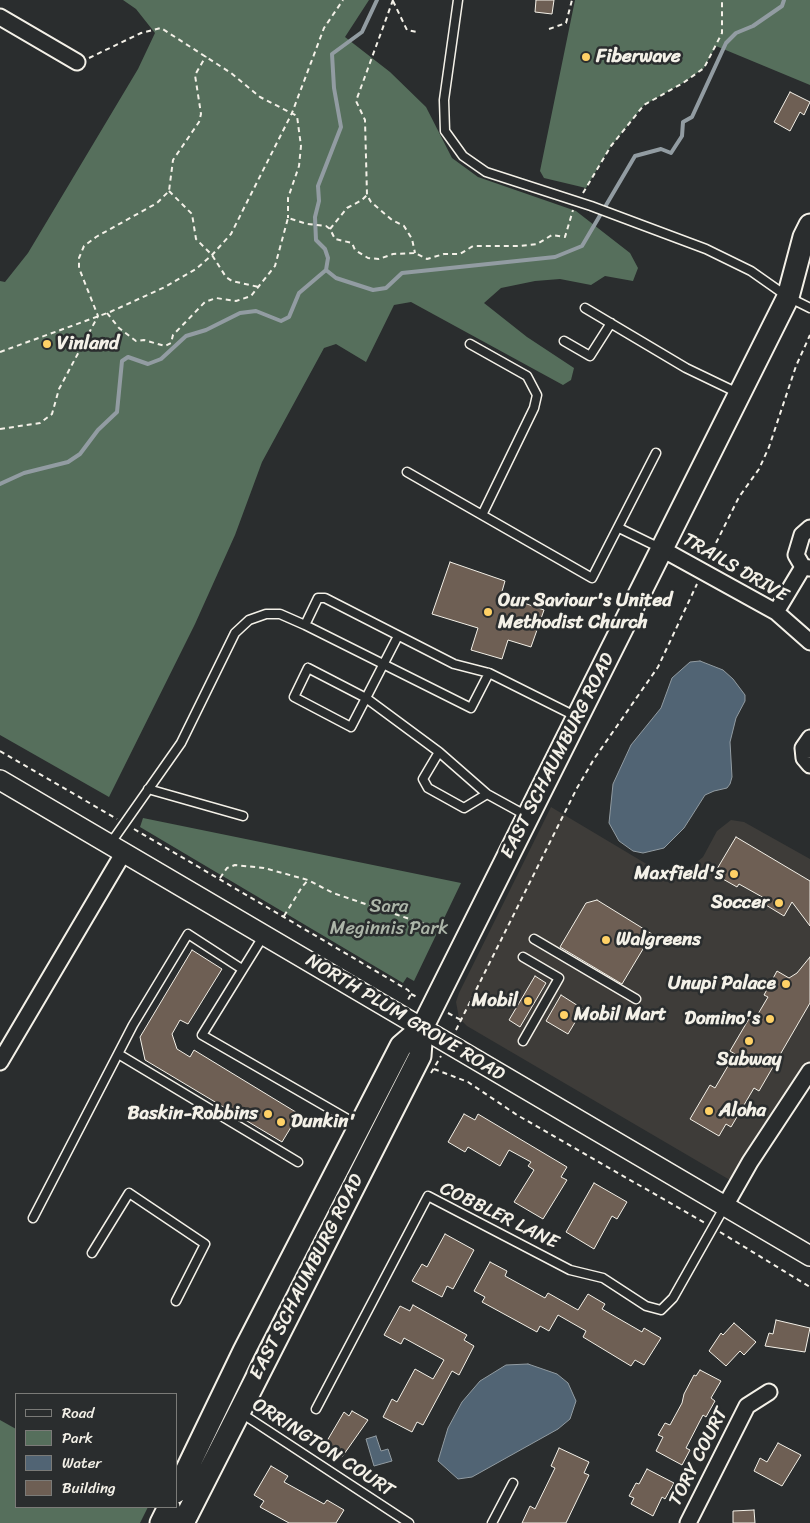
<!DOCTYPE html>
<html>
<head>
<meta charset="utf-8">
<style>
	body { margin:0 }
	#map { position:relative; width:810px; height:1523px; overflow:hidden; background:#2a2d2e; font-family:Sriracha,sans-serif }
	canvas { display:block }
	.legend { position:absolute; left:15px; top:1393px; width:162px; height:115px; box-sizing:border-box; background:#2a2d2e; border:1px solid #7b7b78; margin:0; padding:6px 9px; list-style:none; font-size:15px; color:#f4f1e8 }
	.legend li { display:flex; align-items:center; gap:10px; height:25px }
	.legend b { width:25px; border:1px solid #7b7b78 }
</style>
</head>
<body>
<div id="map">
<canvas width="810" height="1523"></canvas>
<ul class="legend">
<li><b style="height:6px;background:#2a2d2e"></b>Road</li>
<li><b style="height:14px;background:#566f5c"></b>Park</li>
<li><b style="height:14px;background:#516474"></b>Water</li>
<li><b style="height:14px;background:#6e5f54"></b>Building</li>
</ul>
</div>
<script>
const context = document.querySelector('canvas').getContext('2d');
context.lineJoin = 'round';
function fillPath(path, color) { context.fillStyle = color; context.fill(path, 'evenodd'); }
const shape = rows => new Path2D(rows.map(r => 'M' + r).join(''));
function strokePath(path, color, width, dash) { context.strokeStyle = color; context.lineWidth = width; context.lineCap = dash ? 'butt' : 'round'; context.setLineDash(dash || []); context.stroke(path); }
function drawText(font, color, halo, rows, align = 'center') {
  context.font = font + ' Sriracha,sans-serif'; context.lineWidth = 5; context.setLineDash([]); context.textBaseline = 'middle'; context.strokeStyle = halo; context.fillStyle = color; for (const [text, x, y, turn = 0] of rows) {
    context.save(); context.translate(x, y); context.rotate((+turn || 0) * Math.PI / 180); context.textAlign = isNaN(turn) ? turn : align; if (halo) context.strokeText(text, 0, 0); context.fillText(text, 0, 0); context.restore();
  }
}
fillPath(shape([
	[551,807,670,878,686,871,703,857,717,831,731,820,744,822,810,859,810,1068,735,1183,467,1026,459,1018,456,1002,459,993]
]), '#3e3c39');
fillPath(shape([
	[123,0,369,0,345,37,390,72,426,107,452,158,478,177,576,211,630,253,638,268,633,281,605,276,591,285,560,279,535,281,501,288,484,303,527,337,574,368,571,380,563,385,411,302,394,305,366,362,336,344,324,348,262,462,235,535,195,624,109,797,0,735,0,281,5,282,28,253,138,69,155,33,136,9],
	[575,0,810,0,810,85,716,46,704,68,683,83,644,105,609,149,586,188,544,178,540,171],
	[143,818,461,883,414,981,407,977,403,983,140,827],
	[0,1420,16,1429,16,1507,148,1507,140,1523,0,1523]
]), '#566f5c');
const water = shape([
	[700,661,723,670,733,679,745,695,745,701,736,718,730,742,732,777,730,784,727,788,714,791,705,795,684,828,664,848,643,853,633,851,619,841,609,823,613,784,631,745,661,708,672,678,690,662,700,661],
	[528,1364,557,1374,568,1383,576,1401,570,1419,558,1429,472,1477,458,1479,438,1461,448,1428,462,1402,480,1381,506,1365,528,1364],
	[376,1436,381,1451,388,1449,392,1461,374,1466,366,1439,376,1436]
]);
fillPath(water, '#516474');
strokePath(water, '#929ca2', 1);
strokePath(shape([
	[326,270,336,278,373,290,386,288,402,273,555,257,582,246,635,156,661,149,671,153,682,136,683,122,692,117,726,43,736,33,753,26,782,6,784,0],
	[0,484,24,473,68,462,80,454,98,430,117,412,122,361,128,357,148,364,161,359,186,336,206,330,240,313,256,311,281,321,289,317,299,293,326,270,328,258,325,249,316,240,315,217,319,201,318,186,341,127,334,88,332,54,362,32,377,0]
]), '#929ca2', 4);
const building = shape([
	[536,0,554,0,552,14,535,12,536,0],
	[790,92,810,102,804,115,800,112,790,131,774,122,790,92],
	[450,562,505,581,501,595,544,610,531,647,508,640,502,659,471,650,478,628,432,614,450,562],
	[736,837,810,881,810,926,792,902,784,916,761,902,764,898,739,884,737,887,714,874,736,837],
	[597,900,652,934,622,984,560,947,586,903,597,900],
	[192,950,222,969,188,1024,180,1020,172,1034,177,1049,190,1057,194,1050,299,1114,282,1142,145,1060,140,1037,192,950],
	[810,957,810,1003,759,1091,754,1088,731,1127,726,1124,719,1136,690,1119,710,1085,715,1088,735,1054,730,1051,750,1017,755,1019,768,997,764,995,777,971,789,978,797,973,810,957],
	[535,976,546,983,520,1027,509,1020,535,976],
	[561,995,583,1009,568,1034,546,1021,561,995],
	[464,1114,475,1120,478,1114,567,1167,561,1177,567,1180,543,1219,514,1202,534,1170,528,1166,531,1162,509,1150,500,1166,468,1147,465,1152,448,1142,464,1114],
	[594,1183,627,1202,617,1219,612,1216,594,1249,566,1232,594,1183],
	[445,1234,474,1250,453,1289,447,1286,442,1297,412,1281,422,1264,427,1267,445,1234],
	[490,1262,507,1271,505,1276,545,1298,548,1293,578,1310,588,1294,605,1304,602,1309,642,1332,644,1328,661,1338,644,1365,635,1360,631,1366,583,1337,586,1331,558,1315,549,1331,540,1326,537,1332,482,1302,485,1297,474,1291,490,1262],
	[413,1305,467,1335,464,1340,474,1346,459,1375,452,1371,423,1425,417,1422,412,1432,383,1417,392,1399,397,1402,415,1369,433,1379,444,1360,404,1338,401,1344,384,1335,400,1306,410,1311,413,1305],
	[776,1320,810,1328,805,1352,765,1346,769,1333,773,1334,776,1320],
	[734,1323,756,1342,744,1355,740,1351,726,1366,709,1351,721,1333,723,1335,734,1323],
	[700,1370,721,1381,711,1398,715,1401,706,1417,703,1415,686,1448,690,1450,682,1465,656,1451,663,1437,658,1435,665,1423,670,1425,682,1403,684,1394,694,1375,696,1376,700,1370],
	[352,1411,368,1420,342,1457,324,1446,344,1412,349,1416,352,1411],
	[778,1443,801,1455,782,1486,754,1471,760,1458,767,1462,778,1443],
	[559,1448,589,1462,584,1473,589,1475,566,1523,522,1523,530,1506,535,1509,555,1468,551,1466,559,1448],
	[271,1466,288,1476,284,1482,324,1504,327,1500,344,1510,336,1523,289,1523,260,1507,264,1501,254,1495,271,1466],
	[647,1469,674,1483,665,1499,662,1497,653,1516,631,1504,634,1498,629,1496,636,1483,639,1484,647,1469],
	[754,1510,755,1523,733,1523,733,1511,754,1510]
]);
fillPath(building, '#6e5f54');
strokePath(building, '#f4f1e8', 1);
const service = shape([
	[458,0,444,100,445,131,463,156,486,172,591,206,706,249,751,271,788,297,810,308],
	[585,308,686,368,738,393],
	[564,341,590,356,611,323],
	[470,344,527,376,537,395,534,408,482,515],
	[407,472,592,578,656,453],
	[619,528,660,548],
	[305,625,318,598,325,598,454,664,489,673],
	[398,636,366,698,439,752,487,794,527,816],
	[308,668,366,698,351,727,294,697,308,668],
	[439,752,423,779,428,788,464,808,487,794],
	[148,789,243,816],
	[110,844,181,743,235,633,249,620,266,614,280,614,305,625,471,708,489,673,575,716],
	[264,935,202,1035,358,1125],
	[534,939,636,999],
	[523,957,559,978,523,1041],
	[120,1055,298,1162],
	[33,1218,133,1025,188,934,242,969],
	[92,1253,129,1193,205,1244,176,1301],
	[316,1409,428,1196,570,1270,603,1278,646,1306,661,1310,673,1298,725,1206],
	[241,1413,409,1523],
	[492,1523,513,1483]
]);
const minor = shape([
	[0,17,77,62],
	[810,528,802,535,796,555,803,567,810,568],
	[662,549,776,612,810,642],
	[776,612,803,567],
	[810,738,803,748,804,758,810,765],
	[0,1062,124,852],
	[725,1206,750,1162,810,1071],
	[688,1523,747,1406,769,1392]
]);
const tertiary = shape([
	[0,780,810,1256]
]);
const secondary = shape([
	[176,1492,244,1351,401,1046,422,1028,788,297,804,237,810,225],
	[161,1523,169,1507],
	[183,1523,420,1056,422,1028]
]);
strokePath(service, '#f4f1e8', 11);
strokePath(minor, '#f4f1e8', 19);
strokePath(tertiary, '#f4f1e8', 22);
strokePath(secondary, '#f4f1e8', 25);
strokePath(shape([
	[393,0,356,101,365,120,367,195,371,202,392,220,404,226,412,239,415,253],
	[393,1,407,30,417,32],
	[549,29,566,23,572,0],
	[89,58,141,33,161,28,231,73,260,97,297,116,301,146,299,166,288,198,288,218],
	[169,191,192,214,196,239,212,255,226,277,232,281,259,287],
	[583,193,611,146,644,105,683,83,704,68,722,33,722,0],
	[330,229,347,208,362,200,367,195],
	[107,313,119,328,136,341,144,340,165,346,171,343,173,335,205,302,216,298,236,301,251,296,275,266,288,218,307,224,326,226,330,229,335,239,352,243,355,250,368,258,379,259,393,254,415,253,427,259,444,254,460,254,473,246,519,246,537,244,552,235,565,237,573,210],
	[0,352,110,312,165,287,196,269,212,255,231,234,245,206,292,113,324,28,343,0],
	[0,429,40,423,52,414,59,389,98,316,79,268,79,258,84,246,96,237,157,203,169,191,173,160,199,122,201,114,195,75,206,56],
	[708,559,739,497,759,469,769,447,796,366,810,335],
	[0,751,117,819],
	[134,829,408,990,411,994,407,1002],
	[220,878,227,868,235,865,264,868,308,880,333,893,436,928],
	[284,916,302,887,308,880],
	[411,994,419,998],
	[448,1013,461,1020],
	[456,1030,577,788,594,759,658,667,697,584],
	[434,1069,468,1082,517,1115,705,1223],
	[431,1073,441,1056],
	[720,1232,810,1287]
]), '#f4f1e8', 2, [5, 4]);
strokePath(service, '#2a2d2e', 8);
strokePath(minor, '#2a2d2e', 15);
strokePath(tertiary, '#2a2d2e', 19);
strokePath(secondary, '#2a2d2e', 21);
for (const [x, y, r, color] of [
	[586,57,5,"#ffd166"],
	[47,344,5,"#ffd166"],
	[488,612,5,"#ffd166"],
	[734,874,5,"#ffd166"],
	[779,903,5,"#ffd166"],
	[606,940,5,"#ffd166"],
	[786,984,5,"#ffd166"],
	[528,1001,5,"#ffd166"],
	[564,1015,5,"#ffd166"],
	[770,1019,5,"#ffd166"],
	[749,1041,5,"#ffd166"],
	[709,1111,5,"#ffd166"],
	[268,1114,5,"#ffd166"],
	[281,1122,5,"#ffd166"]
]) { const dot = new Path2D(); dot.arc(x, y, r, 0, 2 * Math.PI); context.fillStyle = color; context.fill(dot); strokePath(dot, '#2a2d2e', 2); }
drawText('bold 19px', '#f4f1e8', '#2a2d2e', [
	["Fiberwave",596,57],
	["Vinland",57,344],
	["Our Saviour's United",498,601],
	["Methodist Church",498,623],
	["Maxfield's",724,874,"right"],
	["Soccer",769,903,"right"],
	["Walgreens",616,940],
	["Unupi Palace",776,984,"right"],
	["Mobil",518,1001,"right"],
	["Mobil Mart",574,1015],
	["Domino's",760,1019,"right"],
	["Subway",749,1060,"center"],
	["Aloha",719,1111],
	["Baskin-Robbins",258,1114,"right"],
	["Dunkin'",291,1122]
], 'left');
drawText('19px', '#f4f1e8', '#2a2d2e', [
	["TRAILS DRIVE",735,568,30],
	["EAST SCHAUMBURG ROAD",558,756,-63],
	["NORTH PLUM GROVE ROAD",405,1018,31],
	["COBBLER LANE",499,1216,26],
	["EAST SCHAUMBURG ROAD",307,1277,-63],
	["ORRINGTON COURT",323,1448,33],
	["TORY COURT",699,1457,-63]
]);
drawText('19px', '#adb6a9', '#2a2d2e', [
	["Sara",389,907],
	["Meginnis Park",389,929]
]);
</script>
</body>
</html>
